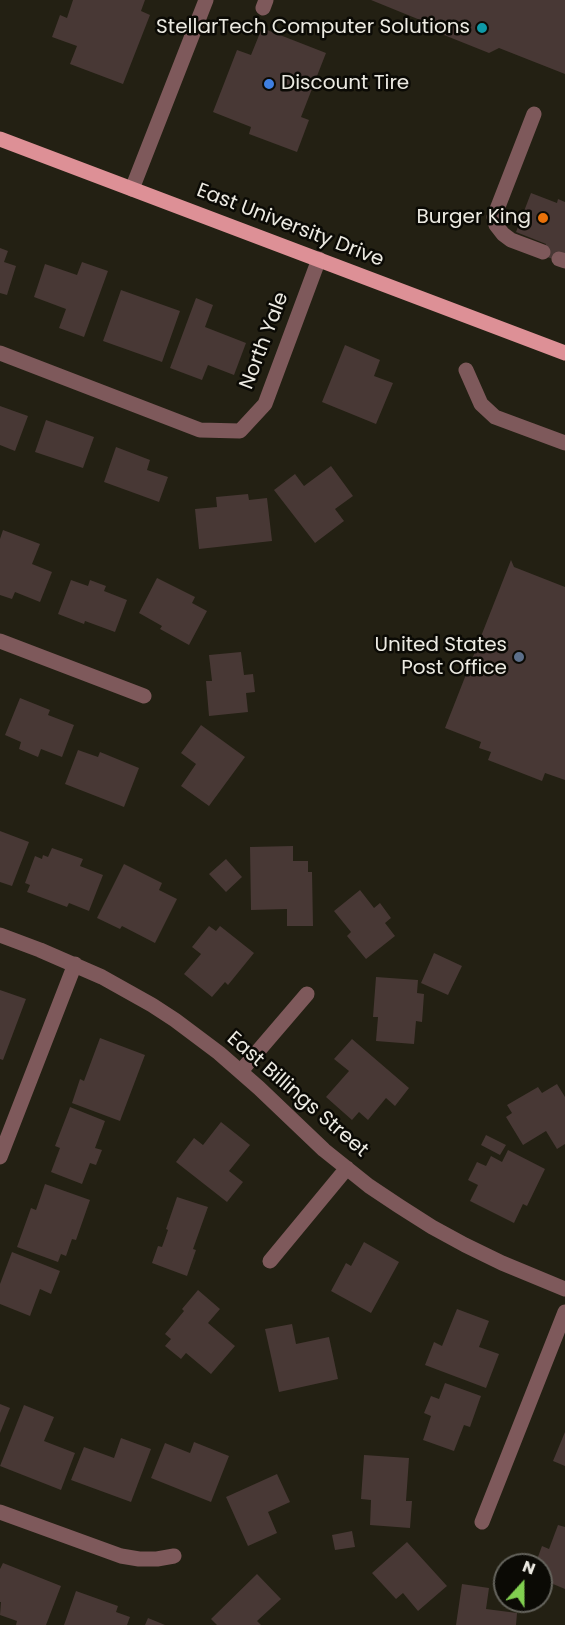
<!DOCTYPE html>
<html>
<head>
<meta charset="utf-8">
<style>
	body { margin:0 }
	#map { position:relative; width:565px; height:1625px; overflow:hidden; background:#232013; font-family:Poppins,sans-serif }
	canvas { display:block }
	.north { position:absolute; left:493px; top:1553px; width:60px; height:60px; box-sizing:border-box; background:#0b0a05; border:2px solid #65645d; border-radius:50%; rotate:21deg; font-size:16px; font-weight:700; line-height:24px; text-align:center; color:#eceae2 }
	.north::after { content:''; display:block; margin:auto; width:21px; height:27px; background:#81d050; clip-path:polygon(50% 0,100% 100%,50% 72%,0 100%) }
</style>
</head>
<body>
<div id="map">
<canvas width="565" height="1625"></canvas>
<div class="north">N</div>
</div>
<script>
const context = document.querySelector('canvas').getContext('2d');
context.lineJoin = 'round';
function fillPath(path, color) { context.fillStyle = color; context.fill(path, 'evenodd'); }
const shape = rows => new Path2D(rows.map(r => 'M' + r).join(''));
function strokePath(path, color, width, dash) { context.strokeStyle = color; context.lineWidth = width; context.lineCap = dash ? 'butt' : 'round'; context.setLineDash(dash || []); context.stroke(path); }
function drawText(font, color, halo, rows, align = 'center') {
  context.font = font + ' Poppins,sans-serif'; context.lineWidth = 5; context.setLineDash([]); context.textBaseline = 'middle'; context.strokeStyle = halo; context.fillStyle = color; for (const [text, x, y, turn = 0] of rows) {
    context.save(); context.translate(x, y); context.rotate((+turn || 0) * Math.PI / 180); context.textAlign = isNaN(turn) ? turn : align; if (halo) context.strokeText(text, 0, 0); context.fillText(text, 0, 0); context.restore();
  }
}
fillPath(shape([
	[73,0,145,0,141,11,150,15,123,84,70,64,77,46,52,37,60,15,67,18],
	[371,0,565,0,565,74,499,48,489,53,439,33,437,29,431,27,430,24],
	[262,28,326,53,301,117,309,120,297,152,249,134,251,127,213,112,237,50,251,55],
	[531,193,557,203,558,199,565,202,565,259,558,261,542,255,546,244,516,232],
	[0,248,8,251,4,262,16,266,7,295,0,293],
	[82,262,108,271,84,337,59,328,66,309,34,297,45,264,77,275],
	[121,290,180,311,162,362,103,341],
	[196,298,213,305,205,327,246,343,234,375,208,365,202,380,170,368],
	[345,345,380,360,374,376,393,383,376,424,322,402],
	[0,406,28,416,15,451,0,445],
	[46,420,94,437,83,468,35,452],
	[116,447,150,460,147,470,168,477,159,502,104,482],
	[331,466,353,496,335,509,344,521,315,543,274,490,295,474,304,486],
	[248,494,249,500,267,498,272,541,199,549,195,509,217,507,216,497],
	[3,530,40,544,32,564,52,572,40,602,15,592,12,599,0,595,0,539],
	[511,560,514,567,565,587,565,780,545,773,542,781,488,760,491,752,479,748,481,742,445,728],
	[157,578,195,597,192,603,207,611,189,645,160,629,162,626,139,613],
	[71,580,88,586,90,580,106,586,104,591,127,600,115,632,85,621,84,624,58,614],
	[241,652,244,675,253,674,255,692,246,693,248,712,209,716,206,681,212,681,209,655],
	[20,698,50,710,48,715,74,725,62,757,41,749,38,757,19,749,21,742,5,735],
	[201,725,245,757,209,806,181,786,196,764,181,753],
	[78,750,98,757,100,752,139,768,124,807,65,784],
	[0,831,29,842,12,886,0,882],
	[293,846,293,861,308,861,308,872,312,872,313,926,287,926,287,909,251,910,250,847],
	[52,848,83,859,80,866,103,875,89,911,69,903,67,907,27,892,30,885,25,883,35,856,42,859,43,855,48,857],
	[226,859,242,877,226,892,209,874],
	[124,864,162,883,159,890,177,899,155,943,122,926,120,929,97,918],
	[360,890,374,908,380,903,391,918,385,923,395,936,366,959,347,936,351,932,334,911],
	[209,926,216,931,220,926,254,953,228,985,225,982,212,997,184,974,201,954,192,947],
	[434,953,462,966,448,995,421,983],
	[376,977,418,980,417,993,424,994,422,1022,416,1021,414,1044,376,1041,378,1017,373,1017],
	[0,990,26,999,3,1060,0,1059],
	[100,1038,145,1055,120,1121,72,1103,80,1079,84,1081],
	[352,1039,409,1088,395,1106,386,1098,368,1120,359,1112,352,1120,326,1097,349,1071,334,1059],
	[557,1084,565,1097,565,1144,557,1149,546,1131,523,1145,506,1117,512,1113,507,1105,538,1087,542,1093],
	[70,1107,105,1121,95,1148,102,1150,96,1165,90,1163,82,1184,51,1172,60,1148,55,1146],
	[221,1122,250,1145,229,1171,243,1182,227,1202,176,1162,194,1138,203,1145],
	[486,1135,506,1145,500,1155,481,1145],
	[508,1150,545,1169,527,1206,523,1204,514,1223,470,1201,478,1185,468,1180,477,1162,486,1166,491,1156,502,1162],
	[45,1184,90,1200,76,1240,72,1239,66,1256,61,1254,58,1262,17,1247,31,1208,36,1210],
	[177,1197,208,1207,193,1249,196,1250,187,1276,152,1263,158,1246,162,1247,168,1230,166,1229],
	[364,1242,399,1262,371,1313,331,1291,346,1263,351,1266],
	[12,1252,60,1271,51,1294,40,1289,30,1316,0,1304,0,1284],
	[198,1290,220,1309,208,1323,235,1346,211,1374,186,1353,181,1359,165,1346,171,1339,165,1334,184,1311,182,1309],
	[457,1309,489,1321,479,1347,499,1354,486,1388,425,1365,434,1342,442,1346],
	[292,1324,296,1344,329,1337,338,1379,279,1392,265,1329],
	[445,1383,481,1396,470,1427,464,1425,454,1451,423,1440,431,1416,424,1413,431,1396,439,1399],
	[0,1404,10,1408,0,1433],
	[24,1405,54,1417,44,1441,75,1453,61,1490,0,1466],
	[565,1432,565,1466,553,1461],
	[121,1438,151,1449,131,1502,71,1480,84,1447,114,1458],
	[194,1442,229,1456,211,1502,151,1478,165,1443,190,1453],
	[364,1455,409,1458,406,1501,412,1501,410,1528,370,1525,371,1500,361,1499],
	[277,1474,290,1502,268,1512,277,1533,248,1546,226,1497],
	[558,1525,565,1527,565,1589,541,1579,541,1565,535,1565,542,1546,549,1549],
	[352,1531,355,1547,335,1550,332,1535],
	[407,1542,447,1586,418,1611,403,1593,396,1599,372,1573],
	[3,1563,61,1586,46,1625,16,1625,17,1621,0,1615,1,1602,0,1602,0,1569],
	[257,1574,281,1599,257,1621,261,1625,217,1625,211,1619],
	[462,1584,489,1588,486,1609,517,1613,516,1625,456,1625],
	[76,1591,118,1606,116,1612,130,1617,127,1625,64,1625],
	[148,1618,165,1625,145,1625]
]), '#483835');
strokePath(shape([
	[263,8,266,0],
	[534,114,494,217,496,225,503,234,511,240,543,252],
	[132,189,206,0],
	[559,259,565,261],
	[0,353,200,430,240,431,265,404,319,259],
	[466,370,481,404,495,417,565,443],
	[0,641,144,696],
	[0,935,40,950,102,977,152,1005,175,1020,219,1053,259,1088,324,1150,369,1186,399,1206,432,1227,465,1245,502,1263,565,1289],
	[241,1071,307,994],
	[0,1157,75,964],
	[270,1261,347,1168],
	[0,1512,121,1556,139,1559,157,1559,174,1556],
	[482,1522,565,1312]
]), '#7e595b', 15);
strokePath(shape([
	[0,139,565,353]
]), '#dd9096', 15);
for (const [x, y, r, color] of [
	[482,28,6,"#0f9aa8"],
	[269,84,6,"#3f7fe0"],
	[543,218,6,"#e8710a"],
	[519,657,6,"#5c6f8a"]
]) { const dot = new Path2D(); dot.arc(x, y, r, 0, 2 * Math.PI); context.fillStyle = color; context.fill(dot); strokePath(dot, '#0b0a05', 2); }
drawText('20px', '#eceae2', '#0b0a05', [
	["StellarTech Computer Solutions",470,28],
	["Discount Tire",281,84,"left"],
	["Burger King",531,218],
	["United States",507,646],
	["Post Office",507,669]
], 'right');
drawText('20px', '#eceae2', '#0b0a05', [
	["East University Drive",290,226,21],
	["North Yale",265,341,-69],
	["East Billings Street",297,1095,41]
]);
</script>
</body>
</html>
